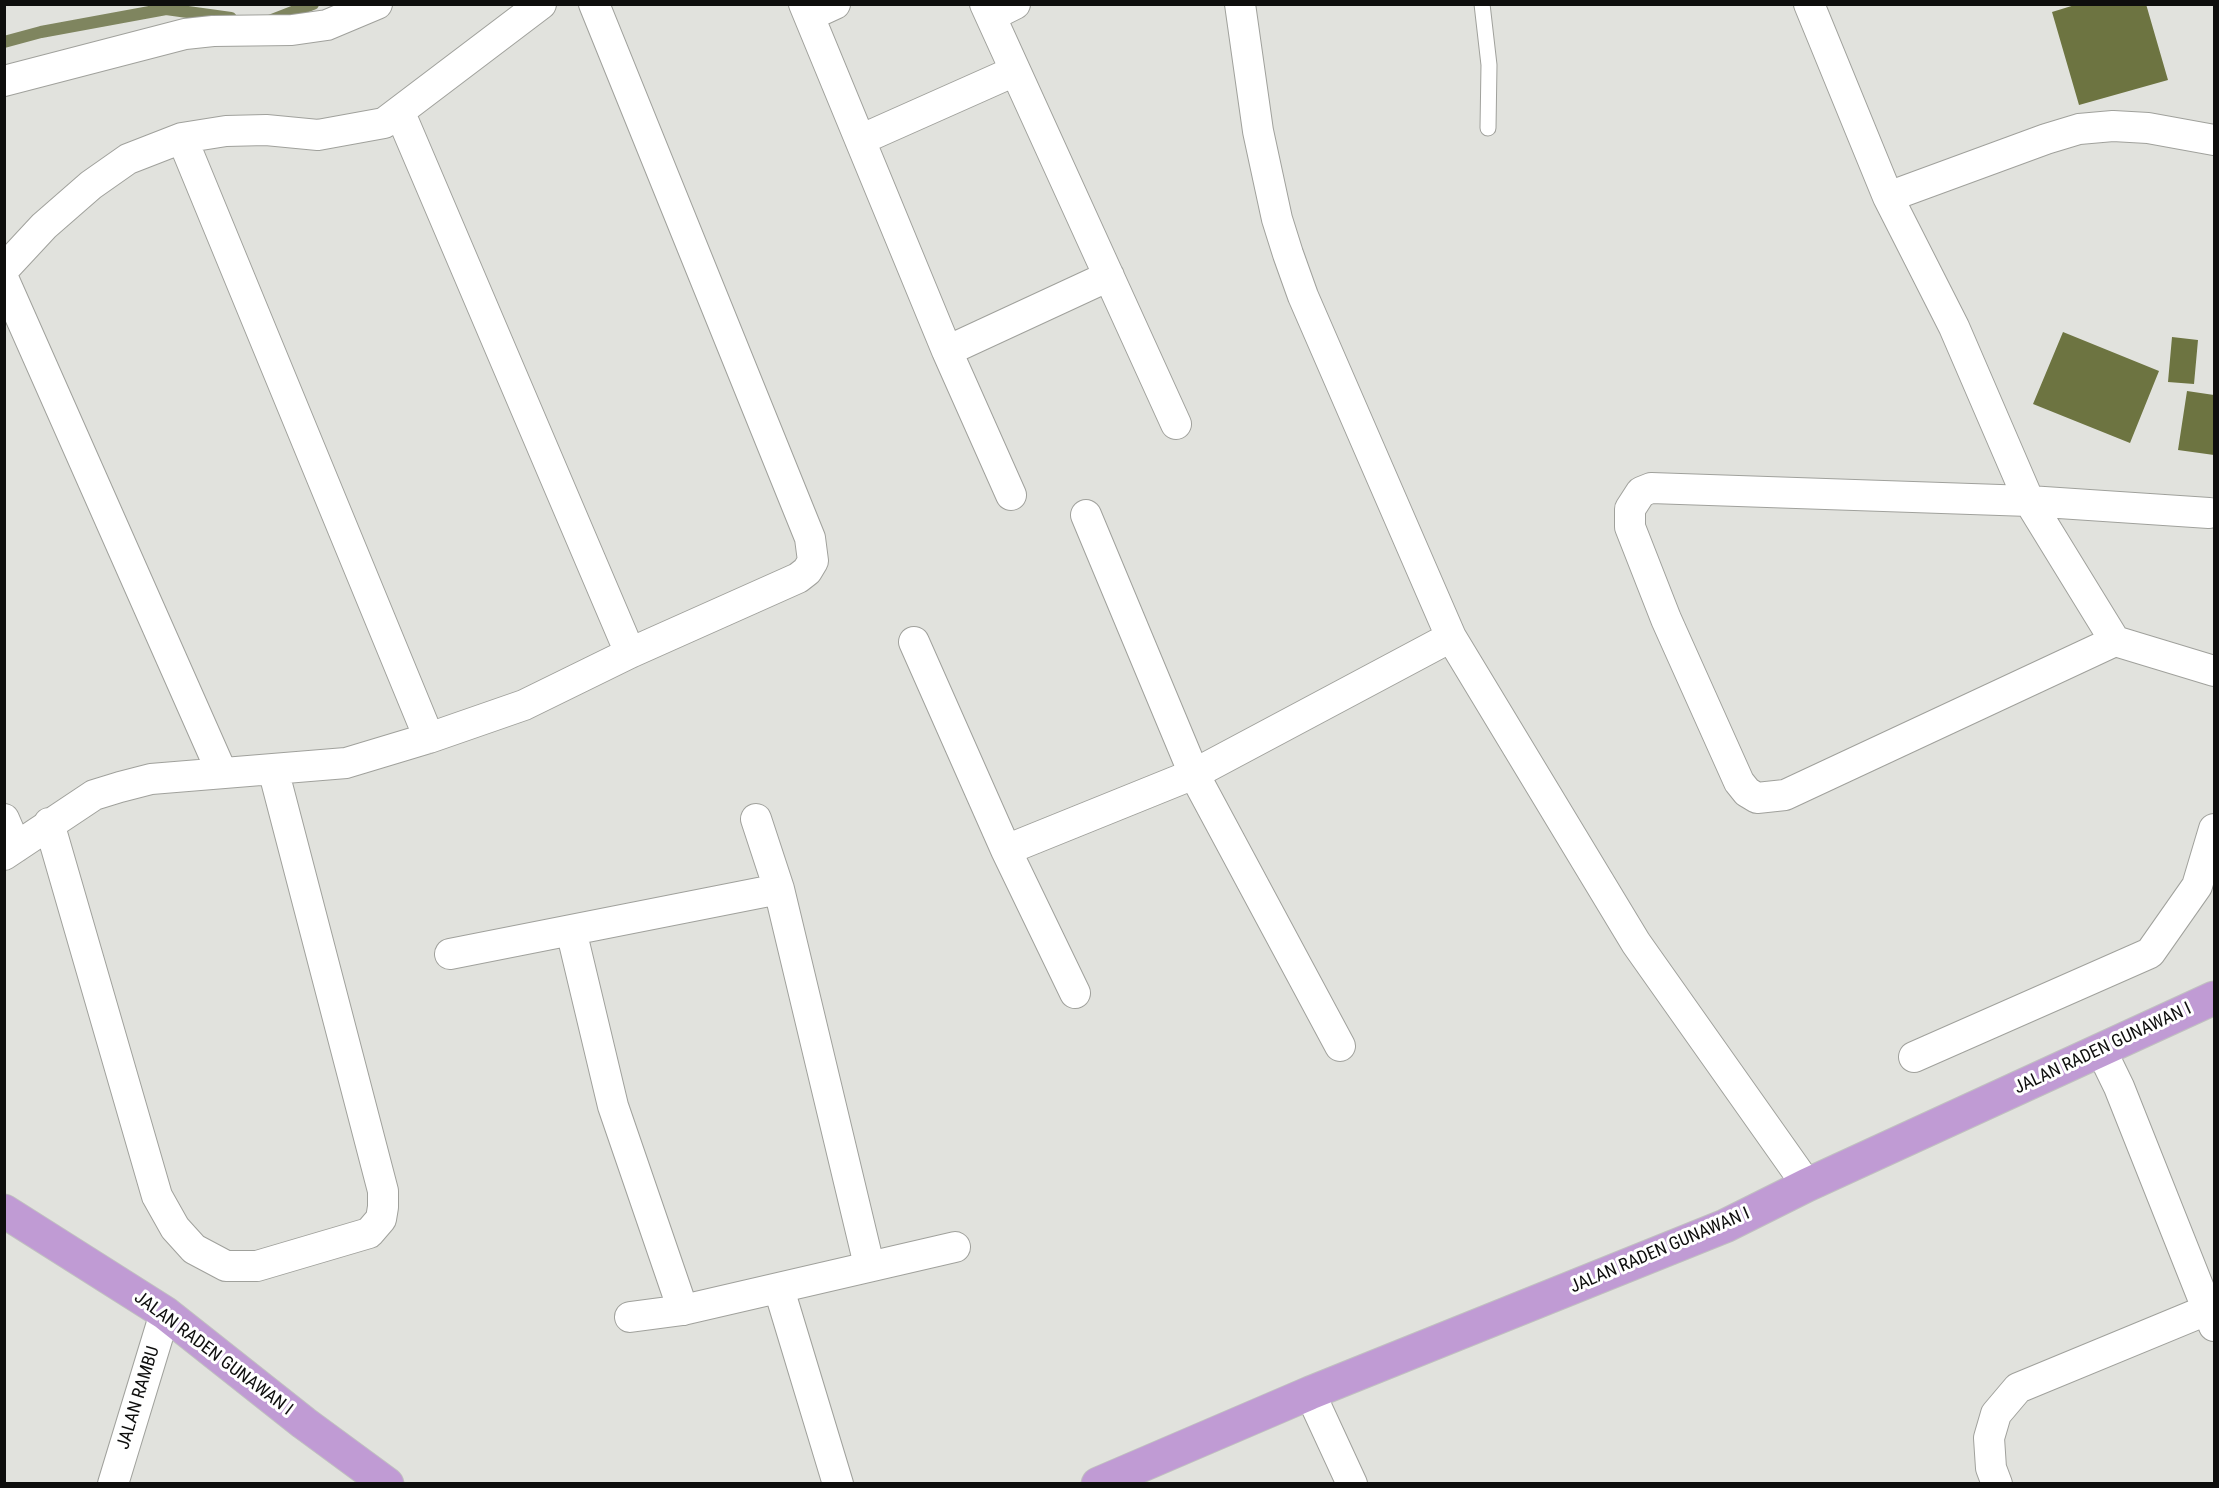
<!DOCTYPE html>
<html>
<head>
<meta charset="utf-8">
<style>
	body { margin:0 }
	#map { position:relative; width:2219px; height:1488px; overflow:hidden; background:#e1e2dd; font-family:"Roboto Condensed",sans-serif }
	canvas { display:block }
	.frame { position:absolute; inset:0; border:6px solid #0e0e0d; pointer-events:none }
</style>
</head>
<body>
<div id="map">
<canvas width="2219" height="1488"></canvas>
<div class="frame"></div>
</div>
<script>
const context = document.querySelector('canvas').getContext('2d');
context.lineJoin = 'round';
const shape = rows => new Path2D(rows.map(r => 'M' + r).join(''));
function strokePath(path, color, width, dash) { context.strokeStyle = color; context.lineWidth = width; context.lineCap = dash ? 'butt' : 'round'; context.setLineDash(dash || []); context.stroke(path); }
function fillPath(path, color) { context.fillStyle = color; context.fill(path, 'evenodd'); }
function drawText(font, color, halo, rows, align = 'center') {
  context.font = font + ' "Roboto Condensed",sans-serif'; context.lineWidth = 6; context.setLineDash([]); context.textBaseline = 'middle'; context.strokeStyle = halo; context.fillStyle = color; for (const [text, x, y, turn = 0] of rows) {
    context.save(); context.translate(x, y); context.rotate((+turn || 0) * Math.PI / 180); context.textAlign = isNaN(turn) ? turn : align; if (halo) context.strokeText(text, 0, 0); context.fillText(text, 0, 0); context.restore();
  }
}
strokePath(shape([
	[269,21,313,4],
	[4,42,41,32,166,9,231,18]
]), '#7f855f', 12);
fillPath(shape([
	[2078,4,2146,4,2168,80,2079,105,2052,12],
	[2063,332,2159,371,2130,443,2033,404],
	[2172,337,2198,340,2194,384,2168,382],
	[2187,391,2214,395,2214,455,2178,450]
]), '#6d7441');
const service = shape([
	[1482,4,1489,65,1488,128]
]);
const minor = shape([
	[804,4,947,351,1011,495],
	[985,4,1176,424],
	[1240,4,1258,131,1277,219,1288,254,1303,296,1451,637,1636,943,1807,1185],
	[1809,4,1888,197,1954,327,2029,501,2115,641,2214,671],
	[809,16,835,4],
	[991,16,1015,4],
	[4,81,185,34,213,31,292,30,327,25,377,4],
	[400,113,630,653],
	[182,138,429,738],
	[860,140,1015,71],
	[1888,197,2046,139,2079,129,2113,126,2148,128,2214,140],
	[4,269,44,226,91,185,128,159,182,138,226,131,266,130,318,135,384,123,541,4],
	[4,280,222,773],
	[947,351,1109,276],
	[1086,515,1194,774,1340,1046],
	[2115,641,1785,795,1757,798,1747,792,1739,782,1666,619,1630,527,1630,509,1641,492,1651,488,2029,501,2209,513],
	[914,642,1006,850,1075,993],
	[4,819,16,847],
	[756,819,779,889,869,1265],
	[49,823,157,1196,175,1228,194,1249,226,1266,257,1266,369,1233,381,1219,383,1207,383,1191,273,769],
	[1006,850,1194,774,1451,637],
	[4,855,94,795,120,787,151,779,346,763,429,738,524,705,630,653,798,578,807,571,813,561,810,538,594,4],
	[571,930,613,1106,683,1310],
	[450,954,779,889],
	[2101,1050,2119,1087,2214,1326],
	[1914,1057,2150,953,2197,886,2214,829],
	[779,1289,838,1484],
	[630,1317,683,1310,955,1247],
	[1310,1393,1352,1484],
	[113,1484,165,1313],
	[1997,1484,1991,1468,1989,1438,1996,1414,2018,1388,2214,1307]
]);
const trunk = shape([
	[4,1211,165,1313,304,1423,387,1484],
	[1098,1484,1310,1393,1725,1226,1807,1185,2214,998]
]);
strokePath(service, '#a0a19c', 17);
strokePath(minor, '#a0a19c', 32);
strokePath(trunk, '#c0c0c0', 35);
strokePath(service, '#fff', 15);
strokePath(minor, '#fff', 30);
strokePath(trunk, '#c09bd4', 33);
drawText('18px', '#0e0e0d', '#fff', [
	["JALAN RADEN GUNAWAN I",2103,1049,-25],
	["JALAN RADEN GUNAWAN I",1660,1251,-23],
	["JALAN RADEN GUNAWAN I",213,1354,37],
	["JALAN RAMBU",139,1398,-73]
]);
</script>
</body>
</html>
